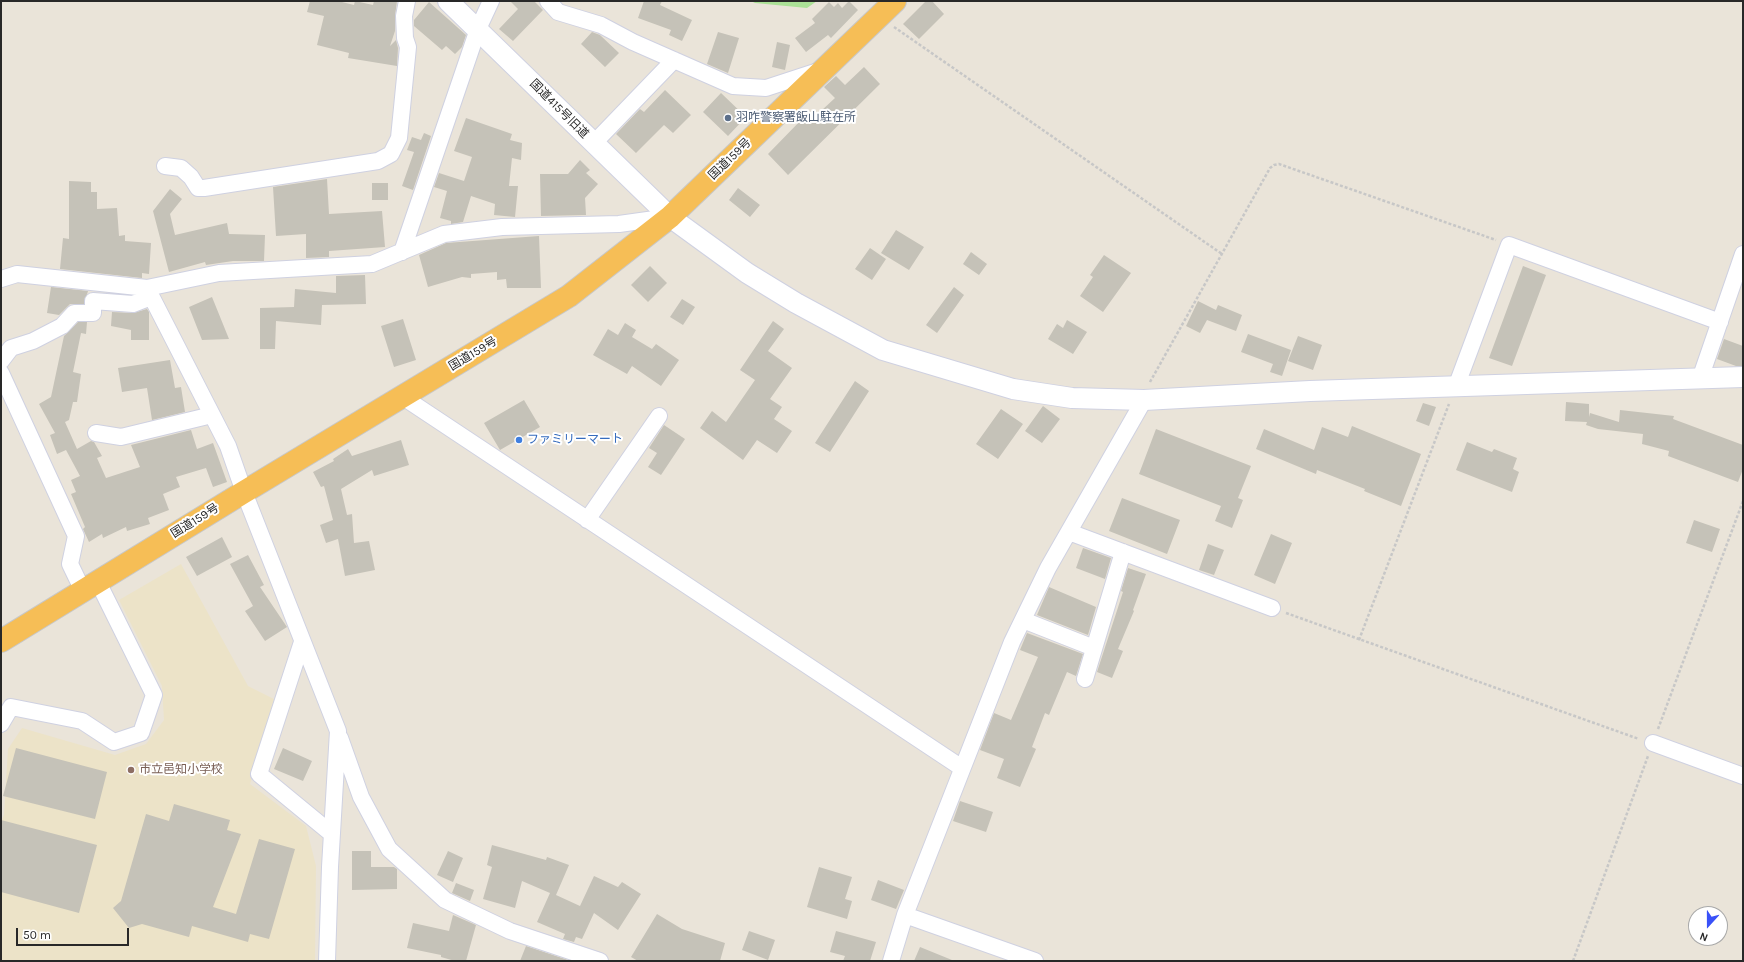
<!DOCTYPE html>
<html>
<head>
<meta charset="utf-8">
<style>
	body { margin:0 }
	#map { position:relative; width:1744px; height:962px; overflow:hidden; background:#eae4d9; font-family:Karla,sans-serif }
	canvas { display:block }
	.frame { position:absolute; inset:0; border:2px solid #282828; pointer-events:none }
	.north { position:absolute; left:1688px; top:906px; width:40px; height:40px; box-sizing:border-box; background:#fff; border:1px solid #a9a9a9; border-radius:50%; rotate:201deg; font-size:11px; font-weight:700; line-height:16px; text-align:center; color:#282828 }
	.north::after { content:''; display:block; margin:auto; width:14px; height:18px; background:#3951f8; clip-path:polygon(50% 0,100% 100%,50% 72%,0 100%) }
	.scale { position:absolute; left:16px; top:928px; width:113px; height:18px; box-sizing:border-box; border:2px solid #282828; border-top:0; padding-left:5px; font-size:12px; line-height:14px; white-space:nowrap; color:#282828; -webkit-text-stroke:3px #fff; paint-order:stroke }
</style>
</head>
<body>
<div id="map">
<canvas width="1744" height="962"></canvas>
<div class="frame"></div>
<div class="north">N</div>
<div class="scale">50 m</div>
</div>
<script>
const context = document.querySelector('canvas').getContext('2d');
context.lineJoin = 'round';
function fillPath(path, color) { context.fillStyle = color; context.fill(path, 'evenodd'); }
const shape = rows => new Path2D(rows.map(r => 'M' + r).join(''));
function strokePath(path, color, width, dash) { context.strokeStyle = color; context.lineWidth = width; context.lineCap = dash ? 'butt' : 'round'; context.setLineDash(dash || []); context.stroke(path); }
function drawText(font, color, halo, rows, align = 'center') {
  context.font = font + ' Karla,"Noto Sans JP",sans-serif'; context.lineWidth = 4; context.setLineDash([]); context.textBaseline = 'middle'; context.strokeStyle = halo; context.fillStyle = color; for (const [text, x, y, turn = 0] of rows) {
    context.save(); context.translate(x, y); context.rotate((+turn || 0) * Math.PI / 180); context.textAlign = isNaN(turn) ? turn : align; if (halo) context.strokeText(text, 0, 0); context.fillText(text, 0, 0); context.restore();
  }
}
fillPath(shape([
	[181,564,248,686,276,700,250,784,306,826,316,866,315,961,1,961,1,822,4,815,8,749,22,728,115,755,146,744,164,720,162,686,119,600]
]), '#ece3c8');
fillPath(shape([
	[751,1,817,1,807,8,755,3]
]), '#abe196');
fillPath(shape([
	[310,1,338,1,354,5,355,1,373,5,374,1,397,1,395,16,395,31,390,46,396,40,398,48,397,66,348,58,349,53,317,45,324,16,307,12],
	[510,1,534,1,543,10,513,41,499,29,518,9],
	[644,1,662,1,660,5,692,20,682,41,669,35,671,30,638,18],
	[849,1,858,10,831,38,828,35,806,52,795,38,815,23,812,19,829,2,834,7,838,3,842,8],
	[926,1,932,1,944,14,919,39,903,24],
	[429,2,466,35,462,47,455,54,446,46,442,50,414,26,414,20],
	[592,32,600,35,619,53,605,67,581,44],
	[718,32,739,38,728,73,707,64],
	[777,42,790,45,785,70,772,67],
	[864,67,880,84,788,175,768,154,803,118,808,123,835,98,824,87,836,76,845,85],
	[665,90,691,115,673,133,664,125,636,153,616,134,640,109,644,112],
	[721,93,746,117,728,136,703,112],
	[466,118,512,134,510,140,522,143,521,160,512,158,509,186,518,186,515,217,494,215,495,204,471,196,463,222,451,224,451,221,440,218,447,191,434,187,439,173,464,181,472,157,454,151],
	[424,133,431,136,413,190,402,186,414,152,407,150,412,137,421,140],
	[580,160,590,170,586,173,598,184,585,198,586,215,541,216,540,174,568,174],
	[327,179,329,214,382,211,385,247,329,251,329,257,306,258,306,234,276,236,273,187],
	[69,181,91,182,91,192,97,192,97,209,117,208,119,236,125,235,125,241,151,243,149,274,142,273,142,278,60,269,63,238,69,239],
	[372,183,388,183,388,200,372,200],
	[738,188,760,205,750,217,729,200],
	[170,189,182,199,170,214,175,235,227,223,229,234,265,235,264,261,233,261,206,265,205,262,169,272,153,211],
	[896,230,924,247,909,270,881,253],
	[539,236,541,288,507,288,506,279,497,280,497,272,471,274,471,278,462,277,428,287,419,255,446,243],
	[870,248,886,259,872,280,855,269],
	[971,252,987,264,979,275,963,264],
	[1104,255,1131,273,1103,312,1080,296,1093,277,1090,275],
	[650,266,667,283,648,302,631,285],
	[1523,266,1546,275,1512,366,1489,358],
	[365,275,366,304,322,305,321,325,276,321,275,349,260,349,260,308,294,307,295,289,336,293,336,276],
	[51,287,88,291,84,304,70,304,59,315,47,313],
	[954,287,964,295,937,333,926,325],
	[212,297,229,339,202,340,189,307],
	[682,299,695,307,683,325,670,317],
	[1198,301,1216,310,1218,305,1242,315,1236,331,1207,320,1200,333,1186,326],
	[147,309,149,312,149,340,131,340,131,330,111,326,112,312,133,313],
	[403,319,416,360,394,367,381,326],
	[1067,320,1087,332,1073,354,1048,339,1057,324,1063,328],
	[773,321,784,329,768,351,792,368,770,399,782,407,774,419,792,431,777,453,757,440,743,460,700,428,712,411,726,422,755,380,740,370],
	[78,322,87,322,86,334,81,333,73,372,81,374,77,402,73,402,69,420,65,422,77,449,91,441,94,442,102,456,97,458,106,478,140,467,131,445,191,430,197,449,213,443,227,482,213,487,206,468,176,477,180,487,163,494,169,510,148,518,150,524,127,531,126,527,103,538,102,534,89,542,83,529,85,527,71,494,76,492,71,480,80,476,66,450,57,454,50,435,55,433,39,404,51,397,64,336],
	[625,323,636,330,632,337,652,349,656,344,679,360,661,386,632,366,627,374,593,355,608,329,618,335],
	[1248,334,1291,350,1282,376,1270,372,1273,364,1241,352],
	[1298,336,1322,345,1313,370,1288,361],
	[1724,339,1743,346,1743,366,1736,366,1717,359],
	[170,360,175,388,181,387,185,412,152,420,147,388,122,392,118,368],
	[855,381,869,391,830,452,815,443],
	[524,400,540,427,500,450,484,423],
	[1566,402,1589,404,1589,417,1590,413,1619,422,1620,410,1674,416,1673,419,1743,445,1743,469,1738,482,1668,456,1669,451,1642,444,1643,434,1598,429,1586,425,1587,422,1565,421],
	[1423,403,1436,407,1429,426,1416,421],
	[1043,406,1060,419,1042,443,1025,431],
	[1001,409,1023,424,998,459,976,444],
	[664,425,685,439,661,475,648,467,657,453,649,448],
	[1352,426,1421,454,1401,506,1364,491,1365,489,1317,470,1316,474,1256,449,1264,429,1314,450,1322,427,1348,437],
	[1156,429,1251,466,1238,498,1243,500,1232,528,1215,521,1221,506,1139,474],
	[401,440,409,465,374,476,372,470,341,489,347,515,352,514,354,543,369,541,375,570,345,576,338,539,326,543,320,525,333,520,324,486,321,487,313,472,334,461,333,459,348,449,352,456],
	[1467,442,1492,452,1494,449,1517,458,1513,469,1519,472,1512,492,1456,470],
	[1122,498,1180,520,1167,554,1109,531],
	[1694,520,1720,529,1712,552,1686,543],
	[1271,534,1292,543,1275,584,1254,575],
	[222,537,232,557,197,576,186,557],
	[1208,544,1224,550,1214,575,1199,570],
	[1083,548,1111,558,1105,579,1076,568],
	[248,555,264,585,260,587,287,627,265,641,245,611,253,606,230,564],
	[1128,568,1146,574,1133,610,1134,611,1118,649,1123,651,1112,678,1097,672,1123,592,1121,591],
	[1049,587,1096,607,1088,635,1037,615],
	[1027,633,1083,654,1076,676,1067,672,1049,715,1045,713,1032,747,1036,749,1020,787,997,778,1004,759,980,750,994,713,1011,720,1038,657,1020,650],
	[16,748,107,772,95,819,3,796],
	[283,748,312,761,303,781,274,769],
	[960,801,993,812,986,832,953,821],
	[174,804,230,820,227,830,241,834,213,907,236,914,259,839,295,849,269,939,250,934,248,942,192,926,189,937,142,924,129,928,113,908,121,901,146,814,169,821],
	[1,820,97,845,79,913,1,892],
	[492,845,546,860,547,857,569,865,556,895,580,906,594,876,618,887,622,882,641,894,618,930,594,913,582,939,576,937,574,942,563,939,565,934,537,922,550,893,522,881,515,908,483,899,492,867,487,865],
	[352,851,371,851,371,867,394,867,397,869,397,889,352,890],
	[448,851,463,858,453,882,437,875],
	[819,867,852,877,845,899,852,901,847,919,807,907],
	[878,880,904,890,896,909,871,900],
	[456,883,474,890,470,901,452,893],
	[657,914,682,929,725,943,720,961,638,961,631,957],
	[453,915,476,925,466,961,455,961,441,957,441,955,407,948,413,923,449,931],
	[749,931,775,940,768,960,742,950],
	[836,931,876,942,870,961,843,961,845,956,830,952],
	[526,946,568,960,568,961,520,961],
	[920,947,952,960,952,961,914,961]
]), '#c5c2b8');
const minor = shape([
	[548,1,558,12,601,25,633,42,733,86,766,88,821,70],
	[594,143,674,60],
	[165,166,181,168,191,177,198,188,204,188,378,161,391,154,399,138,408,47,405,38,404,16,407,1],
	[402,252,478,29,491,1],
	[1,279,17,274,147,288,219,273,372,264,444,234,502,227,619,224,669,217],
	[147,288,228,446,244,492,338,731,330,867,327,961],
	[1,361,11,348,33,341,62,326,74,313,93,313,93,301,133,304,151,297],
	[1,373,76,536,70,564,83,591],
	[1700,379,1743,254],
	[1456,387,1509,245,1720,322],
	[403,397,962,768],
	[96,433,121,437,212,415],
	[587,520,659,416],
	[1069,532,1272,608],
	[1023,620,1094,648],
	[302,642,259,774,332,834],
	[1085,679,1123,552],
	[1,724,11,707,82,721,114,742,141,733,154,695,98,582],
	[340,738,361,797,389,849,445,900,510,931,600,961],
	[1653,743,1743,776],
	[905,915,1035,961],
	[891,961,905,915,1012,642,1048,568,1144,400]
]);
const tertiary = shape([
	[448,1,670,217,747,273,796,303,883,350,1013,389,1072,398,1144,400,1310,391,1743,377]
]);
const trunk = shape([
	[1,641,244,492,569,296,670,217,895,1]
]);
strokePath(minor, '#cfd1e1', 18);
strokePath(tertiary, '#cfd1e1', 22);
strokePath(trunk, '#c7c7c7', 24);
strokePath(shape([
	[894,27,1222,254],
	[1150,382,1270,168,1274,165,1279,164,1496,240],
	[1286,613,1639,739],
	[1359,640,1449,404],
	[1658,729,1743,501],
	[1573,961,1648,756]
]), '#c7c7c7', 2.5, [3, 2]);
strokePath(minor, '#fff', 16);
strokePath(tertiary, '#fff', 20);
strokePath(trunk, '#f6be56', 22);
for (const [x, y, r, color] of [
	[728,118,4,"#5c6f8a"],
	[519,440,4,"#3f7fe0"],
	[131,770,4,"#8d6e63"]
]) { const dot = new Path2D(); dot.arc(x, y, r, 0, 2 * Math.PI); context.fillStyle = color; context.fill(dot); strokePath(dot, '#fff', 1.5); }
drawText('12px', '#282828', '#fff', [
	["国道415号旧道",559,109,45],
	["国道159号",730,159,-44],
	["国道159号",473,354,-31],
	["国道159号",195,521,-32]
]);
drawText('12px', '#4e5e75', '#fff', [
	["羽咋警察署飯山駐在所",736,118]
], 'left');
drawText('12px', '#366cbe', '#fff', [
	["ファミリーマート",527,440]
], 'left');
drawText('12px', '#785e54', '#fff', [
	["市立邑知小学校",139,770]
], 'left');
</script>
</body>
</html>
